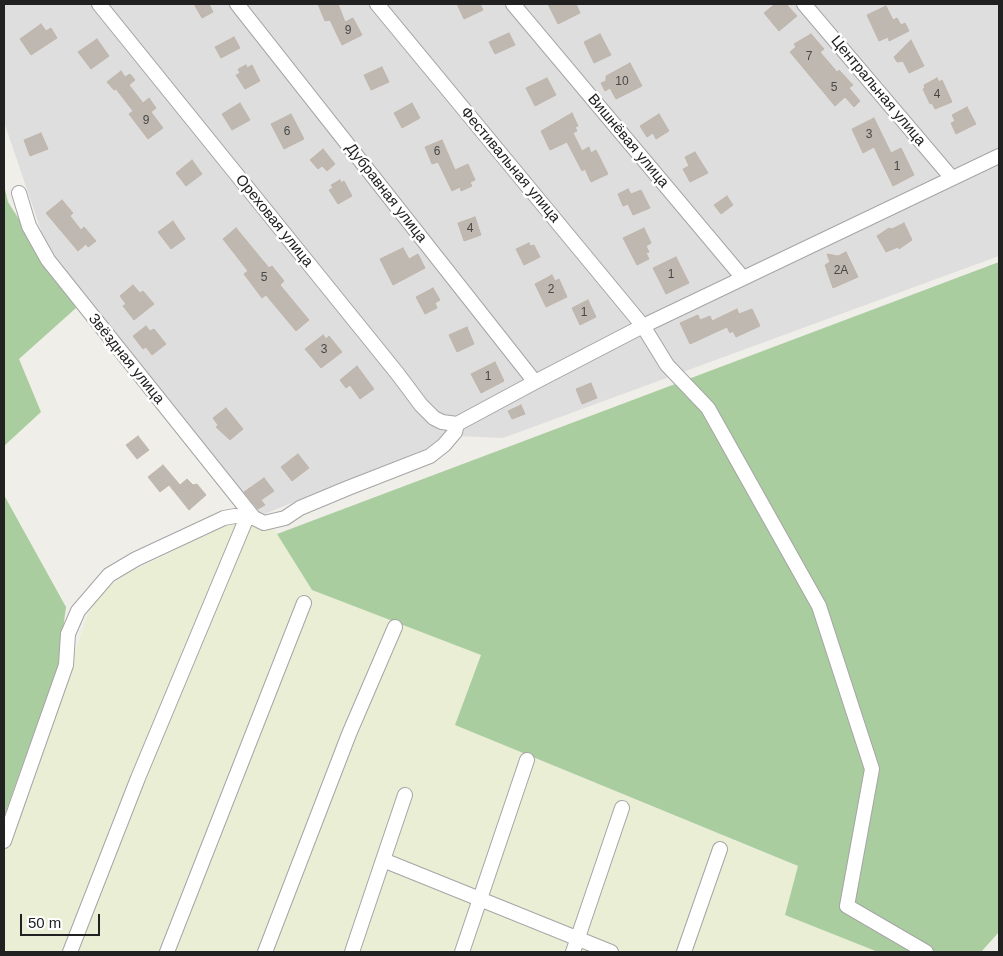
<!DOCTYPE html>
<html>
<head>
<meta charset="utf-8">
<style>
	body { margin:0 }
	#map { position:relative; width:1003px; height:956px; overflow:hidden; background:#f0eee8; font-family:Arial,sans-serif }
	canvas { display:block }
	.frame { position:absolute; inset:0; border:5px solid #212121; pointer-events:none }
	.scale { position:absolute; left:20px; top:914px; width:80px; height:22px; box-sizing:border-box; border:2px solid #212121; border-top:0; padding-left:6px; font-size:15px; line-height:18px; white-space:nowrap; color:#212121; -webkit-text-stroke:4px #fff; paint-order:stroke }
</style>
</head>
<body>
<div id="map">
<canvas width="1003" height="956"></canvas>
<div class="frame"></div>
<div class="scale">50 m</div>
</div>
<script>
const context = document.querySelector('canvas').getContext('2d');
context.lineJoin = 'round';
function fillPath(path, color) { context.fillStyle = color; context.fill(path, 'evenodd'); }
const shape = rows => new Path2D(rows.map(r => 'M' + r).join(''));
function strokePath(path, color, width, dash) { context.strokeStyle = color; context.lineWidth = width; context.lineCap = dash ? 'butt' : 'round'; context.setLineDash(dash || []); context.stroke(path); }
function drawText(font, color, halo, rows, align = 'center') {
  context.font = font + ' Arial,sans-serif'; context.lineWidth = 5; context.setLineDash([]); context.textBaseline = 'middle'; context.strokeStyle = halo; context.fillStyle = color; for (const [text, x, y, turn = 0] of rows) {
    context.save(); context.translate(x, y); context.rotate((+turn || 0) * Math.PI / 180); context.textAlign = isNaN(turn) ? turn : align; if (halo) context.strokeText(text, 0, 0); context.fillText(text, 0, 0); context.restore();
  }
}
fillPath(shape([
	[4,4,999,4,999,256,503,438,457,436,257,517,46,245,4,122]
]), '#dfdede');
fillPath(shape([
	[241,518,268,519,312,590,481,655,455,725,799,867,785,915,878,952,4,952,4,852,94,598,126,574]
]), '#eaeed5');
fillPath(shape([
	[4,185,8,202,76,308,19,359,41,412,4,446],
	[999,262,999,932,981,952,878,952,785,915,798,866,455,725,481,655,312,590,277,534],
	[4,495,66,607,58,666,4,817]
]), '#aacd9f');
const building = shape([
	[194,4,209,4,213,12,202,18,194,4],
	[318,4,338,4,345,22,353,18,362,35,342,45,330,20,325,21,318,4],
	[457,4,480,4,483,10,464,19,457,4],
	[548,4,576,4,580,13,558,24,548,4],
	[775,4,786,4,797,16,779,31,764,13,775,4],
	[886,6,893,20,897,18,901,25,905,23,909,31,889,41,888,37,879,41,867,15,886,6],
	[41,24,46,31,51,28,57,38,31,55,20,39,41,24],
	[509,33,515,45,495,54,489,42,509,33],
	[600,34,611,55,594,63,584,42,600,34],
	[811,34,824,49,820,52,837,72,839,70,853,85,849,88,860,101,854,107,845,97,835,106,790,52,796,47,794,44,811,34],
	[234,37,240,48,221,58,215,47,234,37],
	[97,39,109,56,91,69,78,52,97,39],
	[911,40,924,66,909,73,903,61,897,62,894,57,911,40],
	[630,63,642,86,616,99,610,88,605,91,601,83,606,81,606,76,630,63],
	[246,65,247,68,252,65,260,81,245,89,236,75,240,73,238,69,246,65],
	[382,67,389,82,371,90,364,75,382,67],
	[121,71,125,77,130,74,135,80,129,85,143,103,149,98,156,108,151,112,163,128,148,139,129,114,133,111,116,89,114,90,107,82,121,71],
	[547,78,556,95,535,106,526,88,547,78],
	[937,78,939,82,942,80,952,102,935,109,932,103,930,104,923,89,925,88,924,85,937,78],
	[240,103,250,120,232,130,222,114,240,103],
	[412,103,420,118,402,128,394,113,412,103],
	[967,107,976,124,956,134,951,123,955,121,952,115,967,107],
	[572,113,578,126,575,127,577,131,573,133,582,151,589,147,591,153,596,150,608,174,591,182,585,169,582,171,567,142,550,150,541,131,572,113],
	[291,114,304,139,284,149,271,124,291,114],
	[659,114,669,131,656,139,653,133,647,137,640,126,659,114],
	[874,118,891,153,901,148,914,175,893,186,874,147,863,153,852,129,874,118],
	[41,133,48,149,30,156,24,140,41,133],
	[442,140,455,170,468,164,475,180,470,182,472,186,461,191,460,187,452,191,438,162,432,164,425,147,442,140],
	[323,149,335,164,327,171,322,166,318,169,310,160,323,149],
	[695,152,708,173,690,182,683,169,689,166,685,157,695,152],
	[192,160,202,174,186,186,176,173,192,160],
	[340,180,341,183,344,181,352,196,338,204,329,190,333,188,331,185,340,180],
	[628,189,631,194,641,190,650,208,633,215,628,204,623,206,618,194,628,189],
	[727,196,733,205,721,214,714,205,727,196],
	[62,200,73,213,70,216,81,230,84,227,96,241,88,247,86,244,78,251,46,213,62,200],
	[475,217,481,235,464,241,458,223,475,217],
	[173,221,185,239,171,249,158,232,173,221],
	[904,223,912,240,899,249,898,247,886,252,877,236,889,228,892,229,904,223],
	[236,228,269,268,272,266,284,281,280,285,309,320,296,331,266,295,262,298,244,274,248,271,223,239,236,228],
	[644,228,651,243,646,246,649,252,646,253,649,259,637,265,623,238,644,228],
	[529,243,530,246,534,245,540,257,524,265,516,249,529,243],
	[403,248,409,259,418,254,425,268,393,285,380,259,403,248],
	[846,252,858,277,833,288,825,265,830,262,827,254,838,256,846,252],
	[676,257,689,283,666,294,653,268,676,257],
	[552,275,555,281,559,279,567,297,546,307,535,284,552,275],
	[133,285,140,293,143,291,154,304,134,320,123,306,126,304,120,296,133,285],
	[433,288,440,300,435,303,437,308,425,314,416,297,433,288],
	[588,300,596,317,580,325,572,308,588,300],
	[737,309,739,314,752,309,760,326,736,337,733,331,730,333,727,327,690,344,680,323,698,315,700,320,710,316,712,321,737,309],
	[146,326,150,331,154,329,166,344,152,355,146,347,143,349,133,336,146,326],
	[467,327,474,344,457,352,449,335,467,327],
	[323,335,326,339,329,336,342,352,321,368,305,349,323,335],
	[495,362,504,381,481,393,471,374,495,362],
	[357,366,374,389,360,399,350,385,346,388,340,380,357,366],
	[591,383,597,398,582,404,576,389,591,383],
	[521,405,525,414,512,419,508,411,521,405],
	[226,408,243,429,230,440,216,427,218,425,213,418,226,408],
	[138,436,149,450,137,459,126,445,138,436],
	[298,454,309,468,292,481,281,467,298,454],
	[163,465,180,485,187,479,193,485,197,484,206,495,189,510,169,485,160,492,148,477,163,465],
	[264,478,274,491,261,500,265,505,258,509,244,492,264,478]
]);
fillPath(building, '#beb8b1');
strokePath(building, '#c1b6ab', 1);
const minor = shape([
	[99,4,397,373,421,405,434,418,442,422,457,424],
	[237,4,535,382],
	[377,4,643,326,667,365,708,408,819,606,872,769,847,906,926,952],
	[513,4,743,278],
	[804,4,951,177],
	[19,193,29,226,48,260,254,518,264,523,285,518,300,508,348,488,430,456,444,445,455,432,457,424,535,382,643,326,999,156],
	[405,795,383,860,611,952],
	[4,841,66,665,68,634,78,611,109,575,136,559,224,518,235,516,254,518],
	[70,952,138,778,247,517],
	[167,952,304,603],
	[265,952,349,734,395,627],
	[352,952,383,860],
	[462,952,527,760],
	[573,952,622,808],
	[684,952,720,849]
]);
strokePath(minor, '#a5a5a5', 16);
strokePath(minor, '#fff', 14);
drawText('12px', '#484745', null, [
	["9",348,31],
	["7",809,57],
	["10",622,82],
	["5",834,88],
	["4",937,95],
	["9",146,121],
	["6",287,132],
	["3",869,135],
	["6",437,152],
	["1",897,167],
	["4",470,229],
	["2А",841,271],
	["1",671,275],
	["5",264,278],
	["2",551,290],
	["1",584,313],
	["3",324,350],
	["1",488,377]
]);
drawText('15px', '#212121', '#fff', [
	["Центральная улица",878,91,50],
	["Вишнёвая улица",628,141,50],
	["Фестивальная улица",510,165,50],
	["Дубравная улица",386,193,52],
	["Ореховая улица",274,221,51],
	["Звёздная улица",126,359,51]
]);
</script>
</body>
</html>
